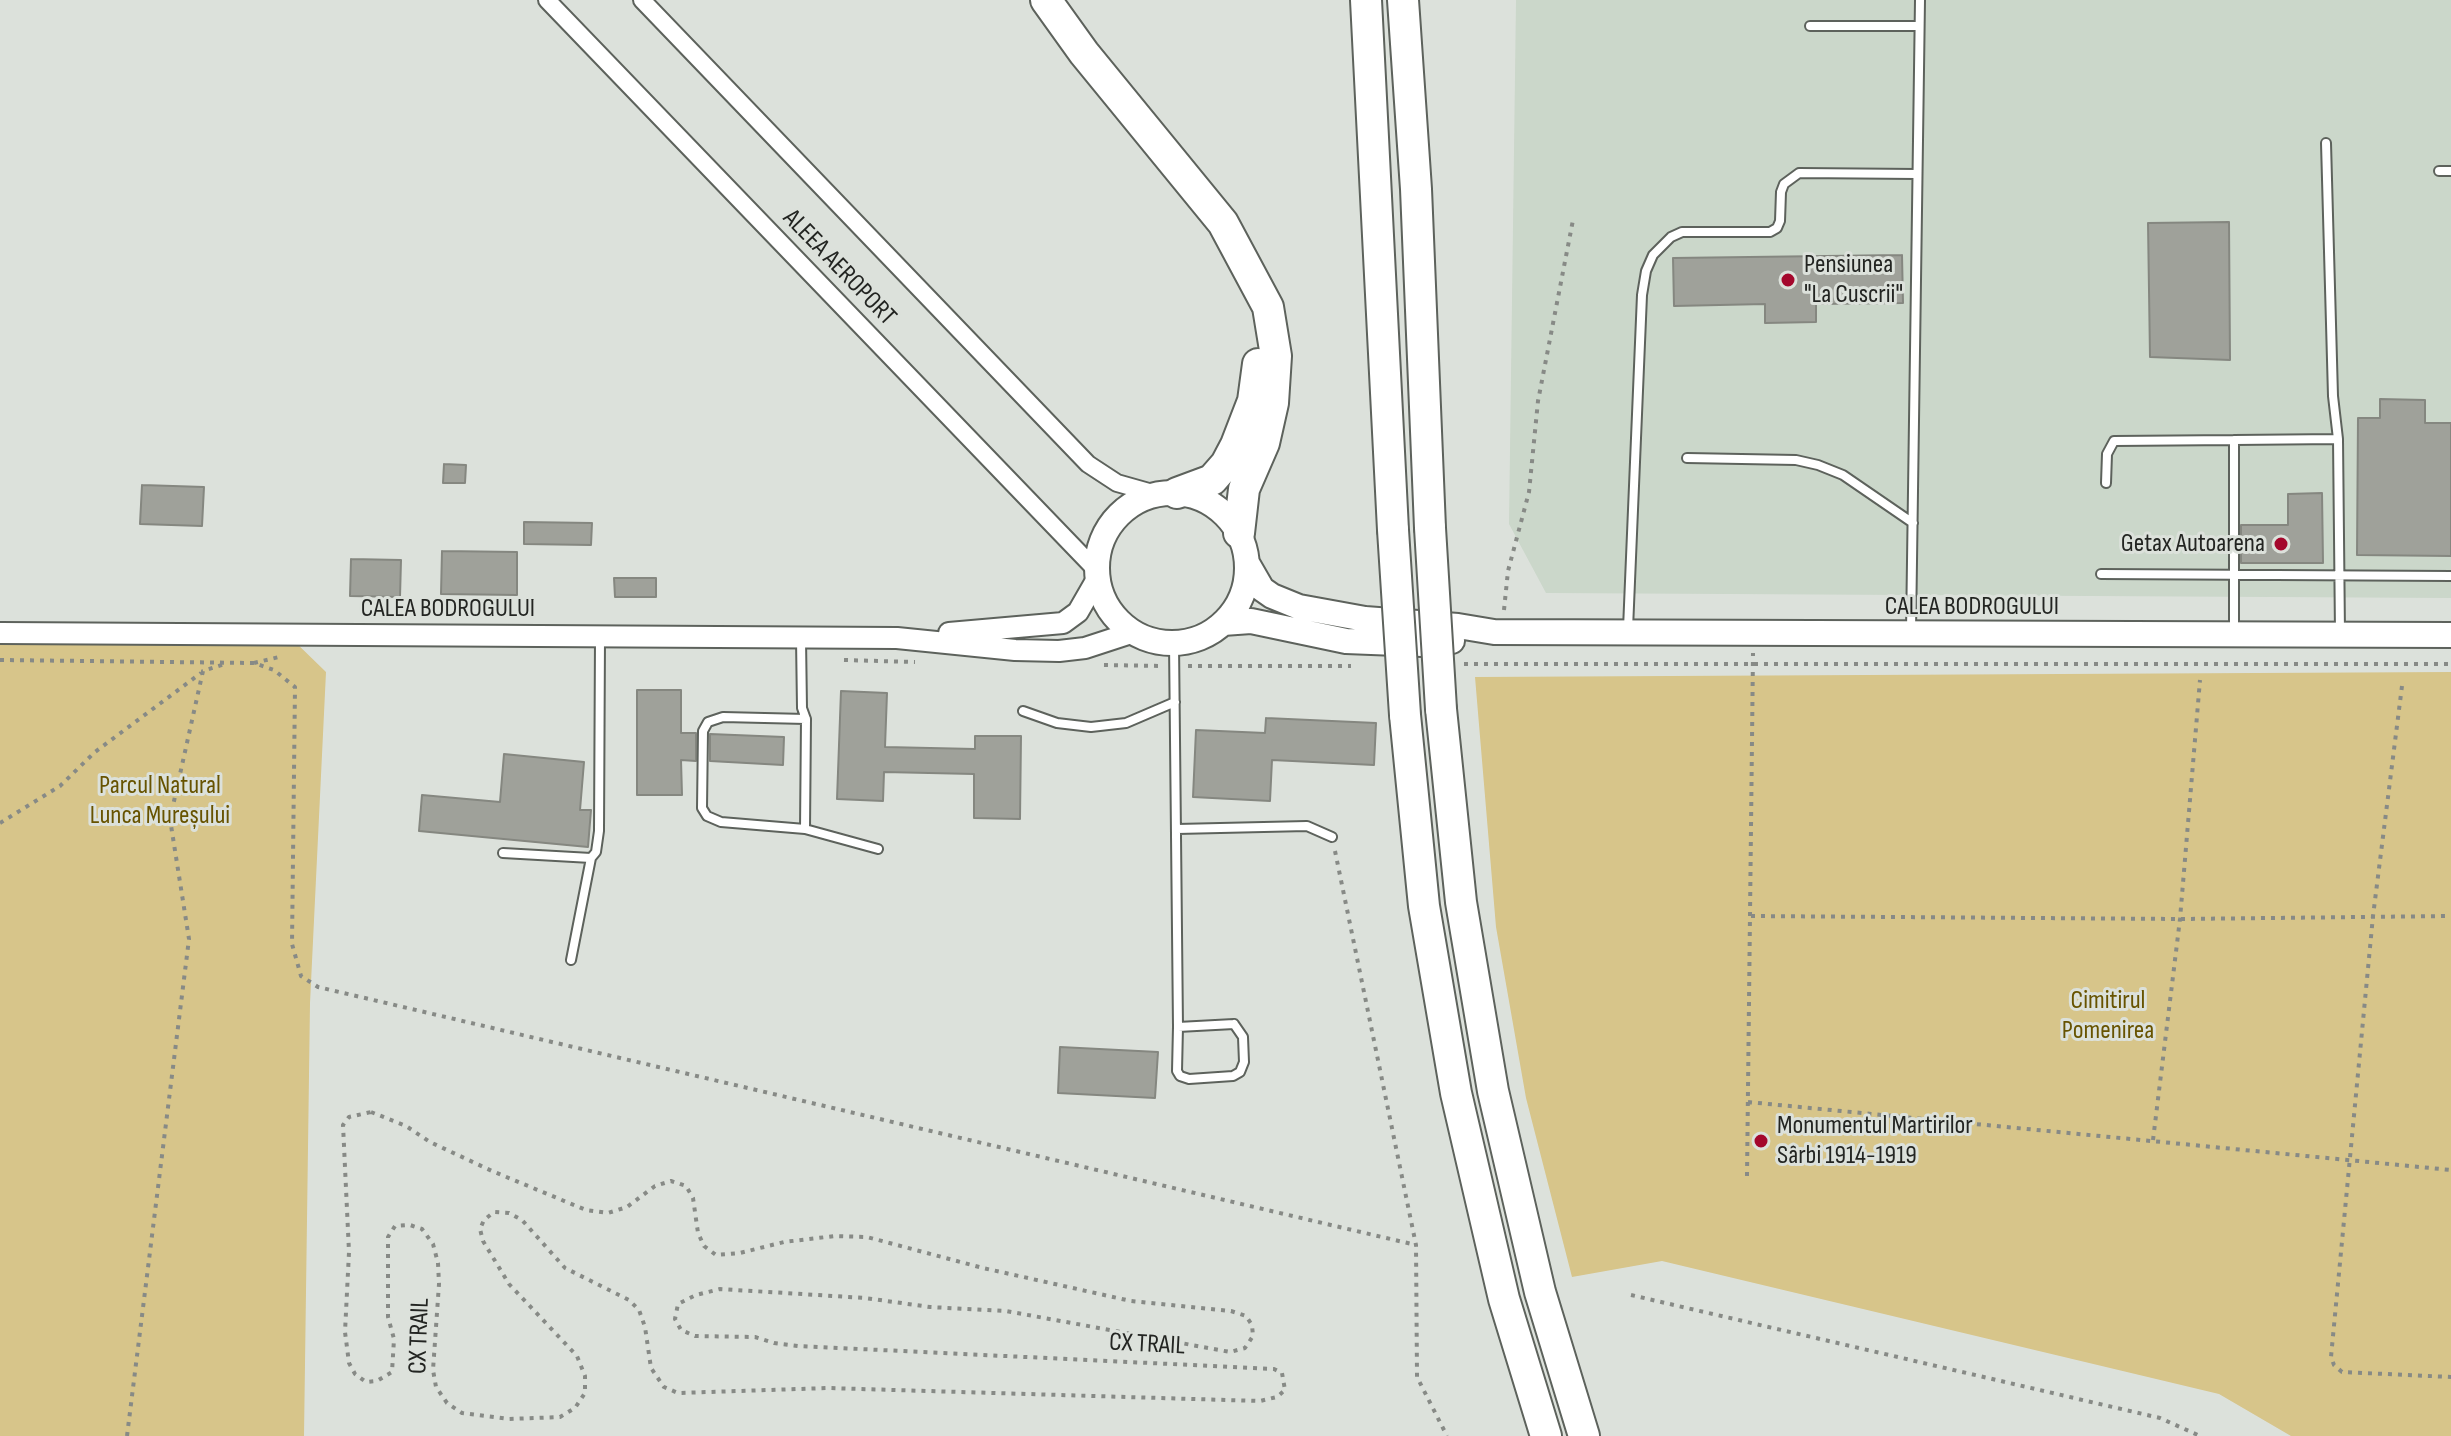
<!DOCTYPE html>
<html>
<head>
<meta charset="utf-8">
<style>
	body { margin:0 }
	canvas { display:block; background:#dce1db }
</style>
</head>
<body>
<canvas width="2451" height="1436"></canvas>
<script>
const context = document.querySelector('canvas').getContext('2d');
context.lineJoin = 'round';
function fillPath(path, color) { context.fillStyle = color; context.fill(path, 'evenodd'); }
const shape = rows => new Path2D(rows.map(r => 'M' + r).join(''));
function strokePath(path, color, width, dash) { context.strokeStyle = color; context.lineWidth = width; context.lineCap = dash ? 'butt' : 'round'; context.setLineDash(dash || []); context.stroke(path); }
function drawText(font, color, halo, rows, align = 'center') {
  context.font = font + ' "Sofia Sans Condensed",sans-serif'; context.lineWidth = 6; context.setLineDash([]); context.textBaseline = 'middle'; context.strokeStyle = halo; context.fillStyle = color; for (const [text, x, y, turn = 0] of rows) {
    context.save(); context.translate(x, y); context.rotate((+turn || 0) * Math.PI / 180); context.textAlign = isNaN(turn) ? turn : align; if (halo) context.strokeText(text, 0, 0); context.fillText(text, 0, 0); context.restore();
  }
}
fillPath(shape([
	[1516,0,2451,0,2451,598,1546,593,1509,524]
]), '#cbd7ca');
fillPath(shape([
	[0,635,289,636,326,672,310,1003,304,1436,0,1436],
	[2451,672,2451,1436,2291,1436,2219,1394,1662,1261,1572,1277,1526,1098,1496,927,1475,677]
]), '#d7c58a');
const building = shape([
	[2229,222,2230,360,2150,357,2148,223,2229,222],
	[1902,255,1903,303,1816,304,1816,322,1765,323,1765,304,1674,306,1673,258,1902,255],
	[2380,399,2425,400,2425,423,2451,423,2451,556,2357,555,2358,418,2380,418,2380,399],
	[444,464,466,465,465,483,443,483,444,464],
	[142,485,204,487,202,526,140,524,142,485],
	[2322,493,2323,563,2241,563,2241,525,2288,525,2288,494,2322,493],
	[524,522,592,523,591,545,524,544,524,522],
	[442,551,517,552,517,595,441,594,442,551],
	[351,559,401,560,400,597,350,596,351,559],
	[614,578,656,578,656,597,615,597,614,578],
	[637,690,681,690,681,733,696,733,696,761,681,760,682,795,637,795,637,690],
	[841,691,887,693,885,747,975,749,975,736,1021,736,1020,819,974,818,974,774,884,772,883,801,837,799,841,691],
	[1266,718,1376,723,1374,765,1272,760,1270,801,1193,797,1196,730,1265,733,1266,718],
	[710,734,784,737,783,765,710,761,710,734],
	[504,754,584,762,580,810,591,810,588,847,419,831,422,795,500,802,504,754],
	[1060,1047,1158,1052,1155,1098,1058,1093,1060,1047]
]);
fillPath(building, '#9fa19a');
strokePath(building, '#858780', 2);
const service = shape([
	[1810,26,1919,26],
	[2326,143,2333,396,2338,439],
	[2439,171,2451,171],
	[1687,458,1796,460,1818,465,1843,475,1913,523],
	[2106,483,2107,454,2114,441,2234,440],
	[2101,574,2451,576],
	[1628,629,1642,295,1646,271,1653,255,1671,237,1682,232,1770,232,1777,228,1780,221,1781,192,1784,184,1799,173,1917,174],
	[1911,631,1920,0],
	[2234,632,2234,440,2338,439,2340,634],
	[801,639,802,708,806,719,805,829],
	[1174,643,1178,1027],
	[1023,711,1057,723,1091,727,1126,723,1175,702],
	[806,719,723,717,708,722,703,731,702,808,707,816,721,822,805,829,878,849],
	[1177,829,1307,826,1332,837],
	[503,853,591,858],
	[571,960,591,858,596,852,599,831,600,638],
	[1234,1024,1243,1037,1244,1062,1240,1072,1233,1076,1189,1079,1180,1076,1177,1071,1178,1027,1234,1024]
]);
const minor = shape([
	[547,0,1096,570],
	[642,0,1088,464,1117,483,1156,494]
]);
const tertiary = shape([
	[0,633,897,638,1015,650,1059,651,1085,648,1134,632],
	[949,633,1063,623,1078,612,1097,579]
]);
const secondary = shape([
	'1097 568a75 75 0 1 1 150 0a75 75 0 1 1-150 0Z',
	[1247,563,1262,589,1272,596,1299,607,1365,619,1458,626,1494,632,2451,635],
	[1223,623,1251,621,1346,641,1422,644,1452,641]
]);
const motorway = shape([
	[1046,0,1084,53,1223,223,1268,307,1276,356,1273,403,1264,443,1244,489,1239,533],
	[1366,0,1393,530],
	[1403,0,1416,189,1430,528],
	[1177,493,1212,480,1226,464,1236,445,1253,401,1258,364],
	[1441,709,1461,902,1493,1091,1540,1292,1584,1436],
	[1405,715,1424,906,1456,1093,1504,1299,1546,1436]
]);
strokePath(service, '#5d625c', 12);
strokePath(minor, '#5d625c', 20);
strokePath(tertiary, '#5d625c', 24);
strokePath(secondary, '#5d625c', 28);
strokePath(motorway, '#5d625c', 34);
strokePath(shape([
	[1504,610,1508,571,1529,492,1538,401,1573,220],
	[0,660,254,663,274,670,295,687,292,944,301,976,318,987,1416,1245],
	[844,660,915,662],
	[254,663,279,657],
	[1464,664,2451,664],
	[1104,665,1163,666],
	[1188,666,1351,666],
	[2402,686,2373,916,2331,1357,2334,1365,2342,1372,2451,1377],
	[0,823,60,786,95,752,201,673],
	[1335,851,1416,1245,1417,1377,1447,1436],
	[1751,916,2180,919,2451,916],
	[1748,1102,2451,1170],
	[371,1112,406,1126,430,1142,492,1171,586,1210,608,1213,627,1207,655,1186,671,1181,686,1186,693,1198,698,1233,704,1246,716,1255,740,1253,784,1242,835,1236,867,1237,983,1268,1131,1301,1231,1311,1246,1316,1252,1325,1253,1336,1245,1348,1230,1352,1006,1311,930,1307,865,1298,720,1289,696,1295,678,1304,675,1319,681,1330,695,1336,755,1337,774,1343,798,1346,1274,1369,1282,1373,1285,1390,1277,1397,1260,1401,828,1388,678,1393,664,1387,651,1368,645,1327,639,1310,629,1300,565,1268,522,1220,509,1213,494,1212,484,1220,480,1229,483,1241,509,1284,577,1356,585,1376,585,1393,575,1408,560,1417,509,1419,462,1413,447,1403,436,1387,433,1370,439,1284,438,1263,433,1244,422,1229,410,1225,395,1226,388,1237,388,1317,394,1339,392,1372,377,1381,366,1382,355,1374,349,1363,345,1332,349,1252,343,1125,349,1117,371,1112],
	[2153,1140,2180,919,2200,680],
	[1747,1176,1753,653],
	[1631,1295,2160,1418,2200,1436],
	[127,1436,189,939,170,819,203,671,225,664]
]), '#878a86', 4, [4, 6]);
strokePath(service, '#fff', 8);
strokePath(minor, '#fff', 16);
strokePath(tertiary, '#fff', 20);
strokePath(secondary, '#fff', 24);
strokePath(motorway, '#fff', 30);
const motorwayBridge = shape([
	[1430,528,1441,709],
	[1393,530,1405,715]
]);
strokePath(motorwayBridge, '#5d625c', 34, []);
strokePath(motorwayBridge, '#fff', 30);
for (const [x, y, r, color] of [
	[1788,280,8,"#a4072c"],
	[2281,544,8,"#a4072c"],
	[1761,1141,8,"#a4072c"]
]) { const dot = new Path2D(); dot.arc(x, y, r, 0, 2 * Math.PI); context.fillStyle = color; context.fill(dot); strokePath(dot, '#dce1db', 3); }
drawText('26px', '#232522', '#dce1db', [
	["Pensiunea",1804,265],
	["\"La Cuscrii\"",1804,295],
	["Getax Autoarena",2265,544,"right"],
	["Monumentul Martirilor",1777,1126],
	["Sârbi 1914-1919",1777,1156]
], 'left');
drawText('26px', '#232522', '#dce1db', [
	["ALEEA AEROPORT",839,268,46],
	["CALEA BODROGULUI",1972,607],
	["CALEA BODROGULUI",448,609],
	["CX TRAIL",420,1336,-88],
	["CX TRAIL",1147,1345,3]
]);
drawText('26px', '#675300', '#dce1db', [
	["Parcul Natural",160,786],
	["Lunca Mureșului",160,816],
	["Cimitirul",2108,1001],
	["Pomenirea",2108,1031]
]);
</script>
</body>
</html>
